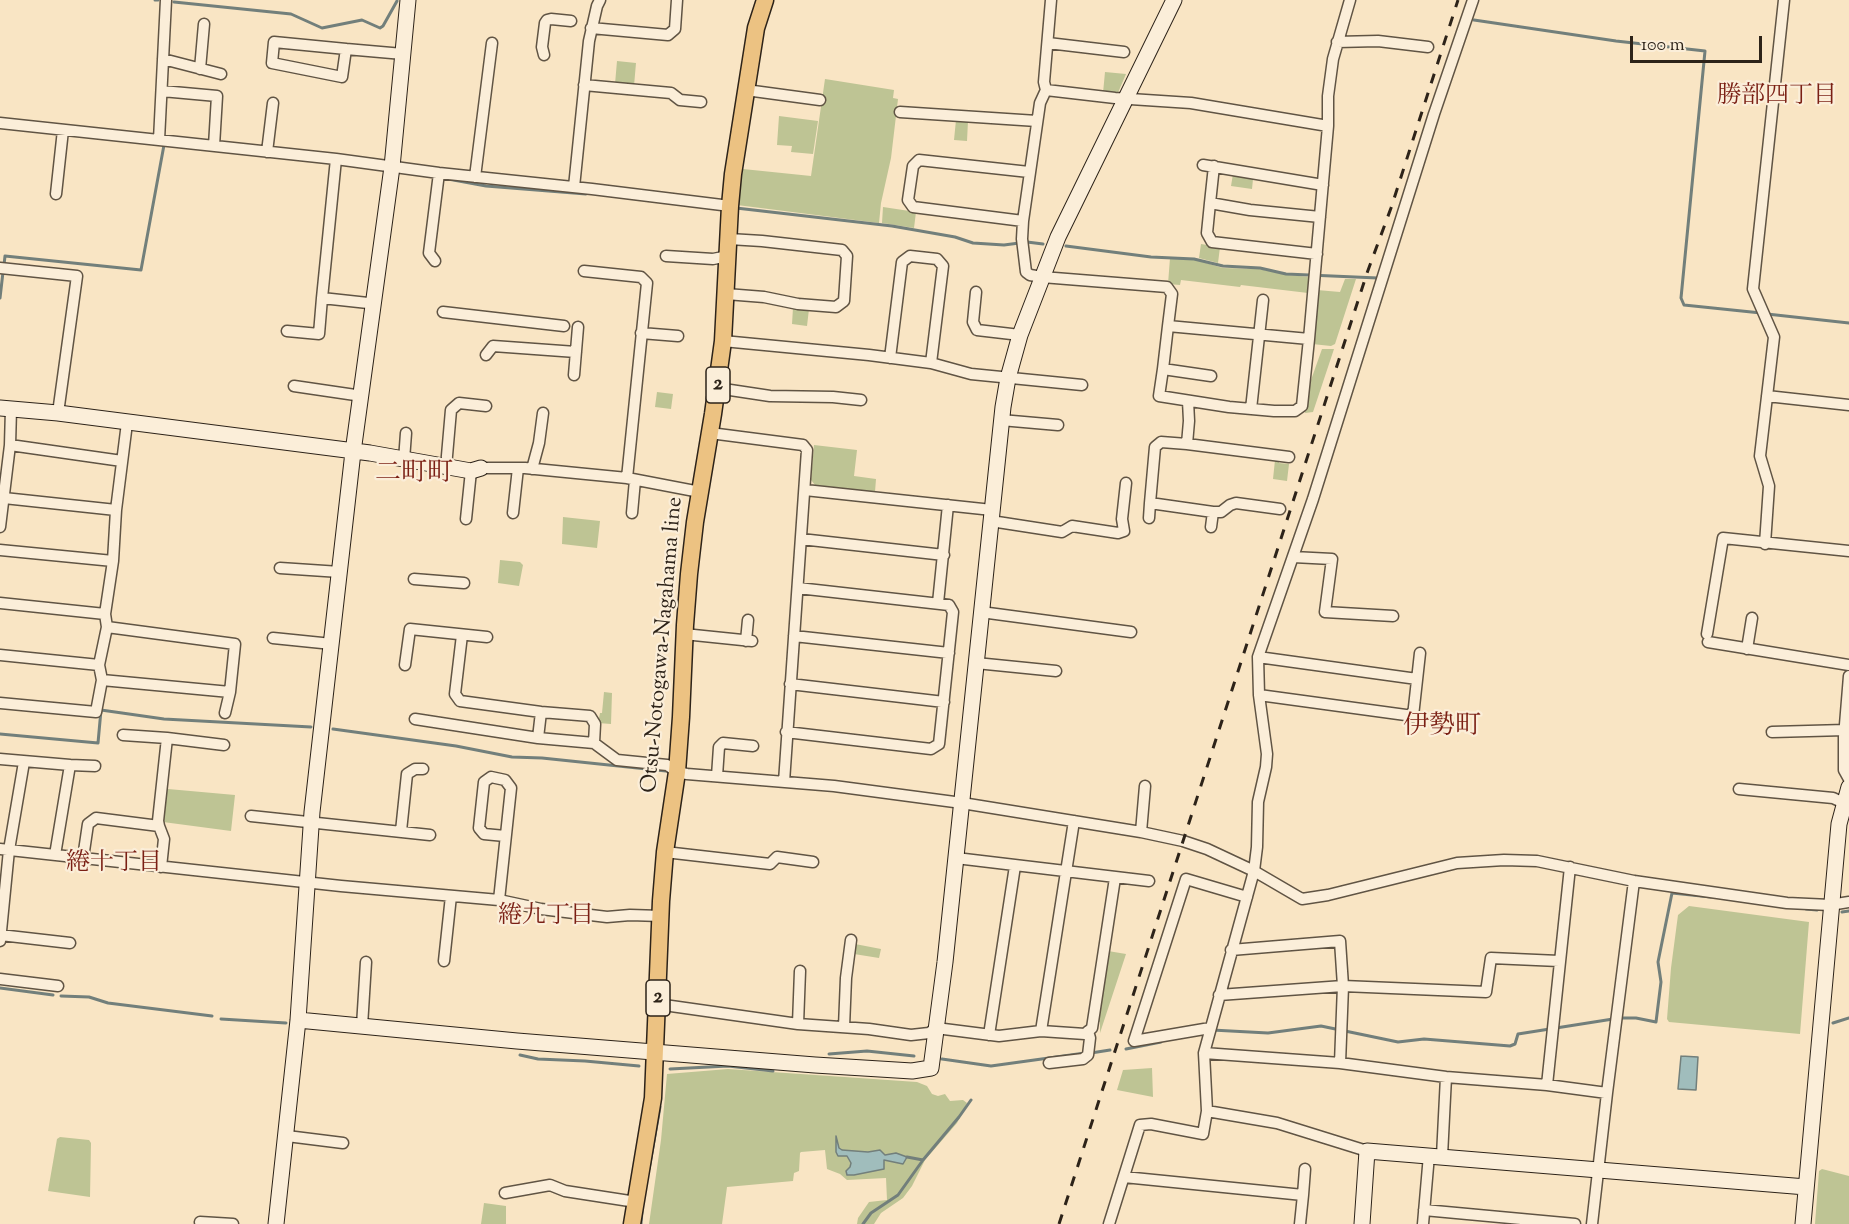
<!DOCTYPE html>
<html>
<head>
<meta charset="utf-8">
<style>
	body { margin:0 }
	#map { position:relative; width:1849px; height:1224px; overflow:hidden; background:#f9e5c4; font-family:"Sorts Mill Goudy",serif }
	canvas { display:block }
	.scale { position:absolute; left:1630px; top:36px; width:132px; height:27px; box-sizing:border-box; border:3px solid #2d2319; border-top:0; padding-left:8px; font-size:18px; line-height:21px; white-space:nowrap; color:#2d2319; -webkit-text-stroke:4px #fbeed9; paint-order:stroke }
</style>
</head>
<body>
<div id="map">
<canvas width="1849" height="1224"></canvas>
<div class="scale">100 m</div>
</div>
<script>
const context = document.querySelector('canvas').getContext('2d');
context.lineJoin = 'round';
function fillPath(path, color) { context.fillStyle = color; context.fill(path, 'evenodd'); }
const shape = rows => new Path2D(rows.map(r => 'M' + r).join(''));
function strokePath(path, color, width, dash) { context.strokeStyle = color; context.lineWidth = width; context.lineCap = dash ? 'butt' : 'round'; context.setLineDash(dash || []); context.stroke(path); }
function drawText(font, color, halo, rows, align = 'center') {
  context.font = font + ' "Sorts Mill Goudy","Noto Serif JP",serif'; context.lineWidth = 4.5; context.setLineDash([]); context.textBaseline = 'middle'; context.strokeStyle = halo; context.fillStyle = color; for (const [text, x, y, turn = 0] of rows) {
    context.save(); context.translate(x, y); context.rotate((+turn || 0) * Math.PI / 180); context.textAlign = isNaN(turn) ? turn : align; if (halo) context.strokeText(text, 0, 0); context.fillText(text, 0, 0); context.restore();
  }
}
fillPath(shape([
	[617,61,636,63,634,86,615,84],
	[1105,72,1126,74,1117,95,1103,93],
	[825,79,894,90,893,98,898,99,891,158,881,203,879,223,737,205,743,169,811,176],
	[779,116,818,121,813,154,791,152,792,146,777,145],
	[956,120,968,121,967,141,954,140],
	[1233,174,1249,176,1249,179,1253,179,1252,189,1231,186],
	[883,207,916,212,914,228,882,223],
	[1201,244,1220,247,1218,263,1199,258],
	[1170,258,1196,260,1223,268,1259,269,1288,275,1310,277,1308,293,1241,285,1240,287,1181,280,1180,285,1168,284],
	[1345,279,1356,279,1335,344,1331,346,1312,344,1317,290,1340,292],
	[793,308,809,309,807,326,792,324],
	[1322,349,1334,349,1313,412,1305,413,1311,380],
	[657,392,673,394,671,409,655,407],
	[814,445,857,450,854,476,876,479,875,492,815,485,811,480],
	[1275,460,1279,460,1279,463,1289,464,1287,481,1273,479],
	[563,517,600,521,597,548,562,544],
	[500,560,520,562,523,565,519,586,498,583],
	[604,692,612,693,611,724,598,723,600,713,602,713],
	[168,789,235,795,231,831,163,822,166,790],
	[1689,906,1809,922,1800,1034,1669,1022,1667,1019,1671,968,1678,915],
	[855,944,881,949,879,958,854,954],
	[1108,951,1126,954,1100,1033,1100,1022,1097,1021],
	[1152,1068,1153,1097,1117,1090,1123,1070],
	[728,1069,917,1082,927,1086,932,1094,938,1096,945,1094,950,1101,963,1100,967,1103,957,1123,925,1160,912,1186,903,1198,881,1213,874,1224,857,1224,858,1218,869,1202,887,1200,886,1178,847,1180,840,1174,827,1169,825,1150,801,1152,800,1153,799,1171,794,1173,793,1181,727,1187,722,1224,649,1224,661,1140,667,1074],
	[60,1137,89,1140,91,1143,90,1197,48,1191,57,1139],
	[1822,1169,1849,1176,1849,1224,1815,1224,1819,1171],
	[484,1203,506,1206,506,1224,481,1224]
]), '#bec494');
const water = shape([
	[1681,1056,1698,1057,1696,1090,1678,1089,1681,1056],
	[836,1136,839,1148,842,1150,868,1152,880,1150,885,1155,896,1153,907,1157,903,1164,884,1160,884,1169,854,1175,847,1175,846,1171,850,1167,851,1163,847,1156,838,1156,836,1152,836,1136]
]);
fillPath(water, '#a0bdbc');
strokePath(water, '#727f7b', 1.5);
strokePath(shape([
	[155,0,158,0],
	[174,2,291,14,322,28,362,20,380,28,383,26,397,1],
	[1474,20,1616,41,1705,51,1681,298,1684,305,1761,313],
	[448,179,486,186,586,194],
	[736,208,892,226,955,237,973,243,1004,245,1027,242,1043,244],
	[1066,246,1151,257,1194,259,1223,266,1260,268,1286,274,1378,278],
	[4,265,5,256,141,270,164,145],
	[0,298,3,272],
	[1767,314,1849,323],
	[333,729,456,746,512,757,542,758,666,771],
	[0,734,98,743,101,710,164,719,311,727],
	[1806,909,1817,910],
	[1842,912,1849,911],
	[0,988,53,995],
	[61,996,89,997,108,1003,212,1016],
	[1620,1018,1636,1018,1656,1022,1661,982,1658,962,1672,893,1711,897],
	[221,1019,286,1023],
	[1833,1023,1849,1018],
	[1212,1030,1268,1033,1321,1026,1398,1042,1424,1039,1510,1046,1515,1044,1518,1034,1613,1019],
	[1126,1049,1161,1042],
	[1091,1053,1110,1050],
	[829,1054,867,1051,914,1056],
	[520,1055,538,1059,585,1061,639,1066],
	[942,1059,991,1066,1085,1053],
	[670,1069,728,1066,773,1071],
	[907,1157,923,1160,959,1117,971,1100],
	[649,1169,660,1107],
	[641,1224,642,1211],
	[863,1224,871,1213,898,1195,923,1160]
]), '#727f7b', 3);
const street = shape([
	[1051,0,1044,82,1046,90,1040,103,1023,221,1022,239,1026,272,1030,275,1042,277,1167,287,1172,294,1168,326,1163,369,1159,396,1229,407,1274,411,1295,411,1302,406,1309,339,1168,326],
	[591,28,668,35,675,29,677,0],
	[1337,42,1378,41,1428,47],
	[1048,43,1124,52],
	[346,49,342,77,272,63,274,42,346,49,403,54],
	[544,55,542,47,545,23,547,20,551,19,571,21],
	[163,59,221,74],
	[200,69,204,24],
	[584,85,671,93,680,100,701,102],
	[746,90,820,100],
	[1046,90,1115,98,1191,103,1328,126,1328,96,1333,59,1350,0],
	[162,91,217,96,214,146],
	[900,112,1037,121],
	[0,123,336,159,439,173,592,189,730,206],
	[159,140,166,0],
	[267,152,273,103],
	[336,159,322,298,368,303,374,307],
	[1203,165,1323,185],
	[1214,166,1210,203,1250,210,1320,217],
	[475,177,492,43],
	[574,187,589,41,597,6,600,0],
	[56,194,63,130],
	[1210,203,1207,233,1212,242,1317,254],
	[1023,221,913,207,908,200,913,166,919,160,1029,172],
	[666,256,713,259,728,256],
	[435,261,429,253,439,173],
	[0,268,77,276,58,413],
	[584,271,641,277,647,283,627,478],
	[976,292,973,322,977,330,1020,335],
	[726,294,764,297,798,304,836,307,844,301,847,256,842,250,762,241,729,239],
	[443,312,564,326],
	[287,331,319,334,322,298],
	[641,333,678,336],
	[1309,339,1328,126],
	[723,341,869,355,931,363,971,374,1082,385],
	[486,355,493,346,576,352],
	[890,358,902,262,910,256,937,259,943,266,931,363],
	[1163,369,1211,376],
	[574,375,578,327],
	[294,386,362,396],
	[717,388,770,396,833,397,861,400],
	[1767,396,1849,405],
	[1188,401,1189,421,1187,444,1161,442,1155,447,1150,503,1213,512,1221,512,1230,505,1236,503,1280,509],
	[1251,409,1263,300],
	[1001,420,1058,425],
	[710,433,803,445,807,450,784,782],
	[1187,444,1289,457],
	[10,445,122,461],
	[404,460,406,433],
	[446,467,451,410,459,403,486,406],
	[481,468,525,468,627,478,700,492],
	[532,469,539,443,543,413],
	[805,490,992,510],
	[4,498,116,510],
	[513,513,518,468],
	[632,513,635,480],
	[1149,518,1150,503],
	[466,519,471,471],
	[991,521,1062,532,1072,526,1118,533,1124,531,1122,519,1126,483],
	[0,527,10,445,11,409],
	[1211,527,1213,512],
	[801,539,944,555],
	[1765,544,1769,486,1760,456,1774,337,1753,289,1784,0],
	[0,550,113,561],
	[1293,557,1332,559,1325,612,1393,616],
	[280,568,340,572],
	[414,579,464,583],
	[0,603,105,614],
	[938,603,948,505],
	[981,612,1131,632],
	[107,627,235,644,230,692,225,713],
	[684,634,752,641],
	[1707,634,1723,538,1849,551],
	[462,635,455,694,460,701,541,712,590,716,595,724,594,743],
	[794,636,949,653],
	[273,638,332,644],
	[746,641,748,620],
	[1708,642,1849,665],
	[1747,649,1752,618],
	[0,655,99,665],
	[1258,657,1417,679],
	[976,663,1056,671],
	[405,665,410,629,487,637],
	[1849,676,1844,737,1844,770,1849,779],
	[102,680,230,692],
	[790,684,944,702],
	[1259,695,1413,716,1420,653],
	[0,703,96,712,102,680,99,665,107,627,105,614,113,561,116,510,127,423],
	[415,719,538,738,594,743,617,760,667,765,677,772,687,774,834,786,962,803,1141,832,1183,841,1207,849,1254,871,1302,899,1328,895,1457,863,1504,860,1537,861,1634,881,1787,903,1830,905,1849,902],
	[786,732,931,749,939,744,953,612,949,605,798,588],
	[1772,732,1845,730],
	[123,735,167,738,158,821,159,826],
	[167,738,224,745],
	[538,738,541,712],
	[0,759,70,765,55,855],
	[70,765,95,766],
	[717,776,719,747,723,743,753,746],
	[1739,789,1833,798,1844,803],
	[251,816,430,835],
	[401,831,407,774,415,769,423,769],
	[1141,832,1145,786],
	[0,849,341,886,499,900,541,909,607,917,630,915,661,916],
	[665,852,770,864,777,857,813,862],
	[83,858,88,824,96,818,159,826,164,839,161,867],
	[956,858,1149,881],
	[499,900,511,788,505,780,491,777,484,782,479,828,484,834,505,836],
	[0,935,70,943],
	[0,941,9,850,24,762],
	[1231,950,1340,941,1343,986,1340,1063],
	[444,961,451,896],
	[0,979,58,986],
	[1219,995,1343,986,1486,992,1491,958,1559,961],
	[657,1004,798,1024,869,1029,911,1035,929,1033,936,1028,999,1036,1041,1031,1085,1034,1092,1028,1115,878],
	[798,1024,800,971],
	[362,1026,366,962],
	[844,1027,846,978,851,940],
	[1210,1028,1134,1041,1186,879,1247,897],
	[1041,1031,1074,821],
	[989,1035,1015,866],
	[1204,1053,1340,1063,1446,1077,1547,1085,1607,1093],
	[1049,1063,1083,1059,1088,1055,1090,1038,1088,1031],
	[1547,1085,1570,867],
	[1207,1111,1277,1123,1367,1151],
	[287,1136,343,1143],
	[1442,1156,1446,1077],
	[1124,1177,1303,1195,1300,1224],
	[505,1193,550,1185,565,1191,636,1202],
	[1303,1195,1305,1169],
	[1424,1210,1575,1224],
	[200,1222,233,1224],
	[1109,1224,1140,1125,1151,1124,1203,1134,1207,1111,1204,1053,1254,871,1257,847,1258,802,1266,767,1267,754,1259,695,1258,657,1313,499,1434,114,1473,0],
	[1423,1224,1429,1155],
	[1592,1224,1607,1093,1634,881]
]);
const secondary = shape([
	[0,408,58,413,370,453,471,471,481,468],
	[298,1020,517,1041,815,1065,912,1071,931,1068,945,962,1003,407,1008,378,1020,335,1058,237,1174,0],
	[276,1224,298,1020,312,812,353,452,392,167,408,0],
	[1362,1224,1367,1151,1806,1187],
	[1803,1224,1839,824,1849,787]
]);
const primary = shape([
	[632,1224,653,1098,661,901,665,852,677,772,681,717,685,625,689,574,695,522,713,414,723,341,730,206,733,174,756,28,765,0]
]);
strokePath(street, '#605444', 13);
strokePath(secondary, '#2d2319', 17);
strokePath(primary, '#2d2319', 19);
strokePath(street, '#fbeed9', 10);
strokePath(secondary, '#fbeed9', 15);
strokePath(primary, '#ecc282', 16);
strokePath(shape([
	[1059,1224,1367,273,1391,208,1458,0]
]), '#2d2319', 3, [10, 10]);
for (const [x, y, w] of [
	[718,385,24],
	[658,998,24]
]) { const box = new Path2D(); box.roundRect(x - w / 2, y - 18, w, 36, 4.5); context.fillStyle = '#fbeed9'; context.fill(box); strokePath(box, '#2d2319', 1.5); }
drawText('bold 21px', '#2d2319', null, [
	["2",718,385],
	["2",658,998]
]);
drawText('22px', '#2d2319', '#fbeed9', [
	["Otsu-Notogawa-Nagahama line",664,645,-85]
]);
drawText('24px', '#7a1f14', '#fbeed9', [
	["勝部四丁目",1777,98],
	["綣十丁目",114,865],
	["綣九丁目",546,918]
]);
drawText('26px', '#7a1f14', '#fbeed9', [
	["二町町",414,476],
	["伊勢町",1442,729]
]);
</script>
</body>
</html>
